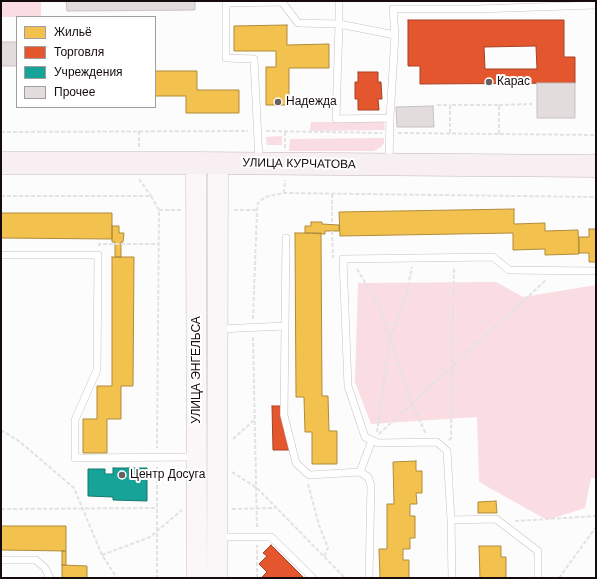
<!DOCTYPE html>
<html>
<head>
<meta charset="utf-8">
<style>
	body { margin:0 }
	#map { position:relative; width:597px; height:579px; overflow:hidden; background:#fcfcfc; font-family:Helvetica,sans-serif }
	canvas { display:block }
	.frame { position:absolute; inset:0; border:2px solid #160c0e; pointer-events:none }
	.legend { position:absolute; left:16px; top:16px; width:140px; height:92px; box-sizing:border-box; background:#fff; border:1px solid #a29e9f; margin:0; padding:5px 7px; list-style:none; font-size:12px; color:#160c0e }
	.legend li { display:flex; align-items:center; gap:8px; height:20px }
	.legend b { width:20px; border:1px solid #a29e9f }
</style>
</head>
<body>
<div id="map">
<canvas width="597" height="579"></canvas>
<div class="frame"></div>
<ul class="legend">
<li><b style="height:11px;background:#f2c14e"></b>Жильё</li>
<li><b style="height:11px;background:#e4572e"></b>Торговля</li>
<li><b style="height:11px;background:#17a398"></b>Учреждения</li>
<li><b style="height:11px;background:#e2dcdd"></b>Прочее</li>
</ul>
</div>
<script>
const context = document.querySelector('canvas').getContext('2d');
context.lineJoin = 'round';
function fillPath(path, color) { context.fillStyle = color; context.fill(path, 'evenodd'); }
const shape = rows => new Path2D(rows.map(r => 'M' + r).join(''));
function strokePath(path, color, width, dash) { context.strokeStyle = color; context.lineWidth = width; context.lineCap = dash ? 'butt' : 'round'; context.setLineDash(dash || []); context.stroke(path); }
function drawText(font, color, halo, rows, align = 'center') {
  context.font = font + ' Helvetica,sans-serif'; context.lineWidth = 4; context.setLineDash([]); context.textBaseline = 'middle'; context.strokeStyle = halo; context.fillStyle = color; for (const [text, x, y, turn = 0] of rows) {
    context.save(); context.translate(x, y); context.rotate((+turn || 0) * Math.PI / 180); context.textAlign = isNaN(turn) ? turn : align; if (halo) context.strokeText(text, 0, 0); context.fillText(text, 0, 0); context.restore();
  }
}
fillPath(shape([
	[1,1,41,1,41,17,1,17],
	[311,122,384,122,385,130,310,131],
	[282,136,282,145,267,145,266,137],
	[384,138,384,143,381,147,374,151,289,151,290,139],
	[496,282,523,297,596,285,596,478,591,478,585,508,547,520,479,482,477,417,371,424,355,382,358,283]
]), '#fadce3');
const homes = shape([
	[287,25,287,45,329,44,329,68,289,68,289,105,266,105,266,67,276,67,276,51,234,51,234,26,287,25],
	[155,71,197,71,197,90,239,90,239,113,186,113,186,96,155,96,155,71],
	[514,209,514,224,545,223,545,231,578,230,579,254,545,255,545,249,513,250,513,233,340,236,339,212,514,209],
	[1,213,112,213,112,239,1,238,1,213],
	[311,222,322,222,322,224,339,225,339,231,325,231,325,234,305,233,305,226,311,226,311,222],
	[112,226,119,226,119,233,124,233,123,242,121,242,121,257,115,257,115,242,112,242,112,226],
	[589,229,596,229,596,262,589,262,589,253,579,253,579,237,589,237,589,229],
	[295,233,321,233,322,396,328,396,329,431,337,431,337,464,312,464,312,432,305,432,304,397,296,397,295,233],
	[112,257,134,257,133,386,121,386,121,419,107,419,107,453,83,453,83,419,97,419,97,386,112,386,112,257],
	[416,461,416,471,422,471,422,493,416,493,417,504,410,504,410,516,415,516,415,538,410,538,410,549,403,549,403,560,409,560,409,578,380,578,379,549,387,549,387,504,394,504,393,462,416,461],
	[496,501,497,513,478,513,478,502,496,501],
	[1,526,66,526,66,551,1,550,1,526],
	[479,546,501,546,501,557,506,557,506,578,480,578,479,546],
	[62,551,66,551,66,565,62,565,62,551],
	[62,565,87,566,87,578,62,578,62,565]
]);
fillPath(homes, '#f2c14e');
strokePath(homes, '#b08b3b', 1);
const shops = shape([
	[408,20,564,20,564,57,575,57,575,83,420,84,420,66,408,66,408,20],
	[536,46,537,69,485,69,484,47,536,46],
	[358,72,378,72,378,82,381,82,382,99,378,99,379,110,358,110,358,99,355,99,355,82,358,82,358,72],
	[272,406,283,406,284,432,289,432,290,450,273,450,272,406],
	[271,545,304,578,261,578,267,572,259,564,267,556,263,553,271,545]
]);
fillPath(shops, '#e4572e');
strokePath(shops, '#a64024', 1);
const public = shape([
	[113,468,147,468,147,501,113,500,113,497,88,496,88,469,105,469,105,474,113,474,113,468]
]);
fillPath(public, '#17a398');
strokePath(public, '#17766f', 1);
const building = shape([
	[66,1,195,1,195,10,67,11,66,1],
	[1,42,17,42,17,66,1,66,1,42],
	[537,83,575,83,575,118,537,118,537,83],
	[433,106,434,127,397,127,396,107,433,106]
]);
fillPath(building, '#e2dcdd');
strokePath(building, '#c7c1c2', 1);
const service = shape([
	[390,118,336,119,339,24,395,35],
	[259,161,254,59,226,58,226,3,282,2,298,23,339,24,339,1],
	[389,162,390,118,395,35,393,9,477,9,596,5],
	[1,255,98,255,97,370,75,420,75,458,195,457],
	[285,326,286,238],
	[219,329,285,326,284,415,296,463,309,475,360,472,368,477,371,485,369,578],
	[360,472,372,440],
	[451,520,447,451,437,442,378,443,365,437,348,386,343,259,493,257,509,270,596,271],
	[218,537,271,537,313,578],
	[1,560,36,560,45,568,50,578],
	[452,578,451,520,496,519,538,551,538,578]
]);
const secondary = shape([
	[196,163,197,578],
	[217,578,218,163]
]);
const primary = shape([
	[1,163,196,163,596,166]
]);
strokePath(service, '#c7c1c2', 8);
strokePath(secondary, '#c7c1c2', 21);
strokePath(primary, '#c3b6b9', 23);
strokePath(shape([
	[437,105,450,105],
	[499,105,532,104],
	[139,131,139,147],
	[266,131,382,133],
	[1,132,248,131],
	[398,133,596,135],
	[450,133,450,105,499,105,499,134],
	[285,148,285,131],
	[139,179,151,196],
	[284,193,285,180],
	[332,194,332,224],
	[1,196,151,196,159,210,157,448],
	[159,210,181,210],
	[234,210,257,210],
	[332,231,333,258],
	[99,246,99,244,158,244],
	[357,269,379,306,412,404,426,434],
	[253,319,257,210,258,203,265,197,284,193,596,197],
	[253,337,257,529],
	[1,430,19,441,74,488,102,555,117,578],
	[377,432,390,337,405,301,412,267],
	[379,434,546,280],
	[233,439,255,419],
	[449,440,451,438,454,267],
	[157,467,157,578],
	[232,472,257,488,345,578],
	[308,484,319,525,328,548,324,557],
	[1,509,157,508],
	[232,509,277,508],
	[515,521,596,516],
	[102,555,150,537,182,510],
	[257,578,257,545],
	[559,578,596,527]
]), '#e2e2e2', 2, [4, 2]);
strokePath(service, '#fff', 7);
strokePath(secondary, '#fbf7f8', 20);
strokePath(primary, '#f8eff2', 22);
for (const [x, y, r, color] of [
	[489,82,4,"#666061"],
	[278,102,4,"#666061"],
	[122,475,4,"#666061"]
]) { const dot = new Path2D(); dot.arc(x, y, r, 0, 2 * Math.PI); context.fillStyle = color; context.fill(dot); strokePath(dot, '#fff', 1.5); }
drawText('12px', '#160c0e', '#fff', [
	["Карас",497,82],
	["Надежда",286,102],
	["Центр Досуга",130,475]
], 'left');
drawText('12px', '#160c0e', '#fff', [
	["УЛИЦА КУРЧАТОВА",299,164,1],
	["УЛИЦА ЭНГЕЛЬСА",197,370,-90]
]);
</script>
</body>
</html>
